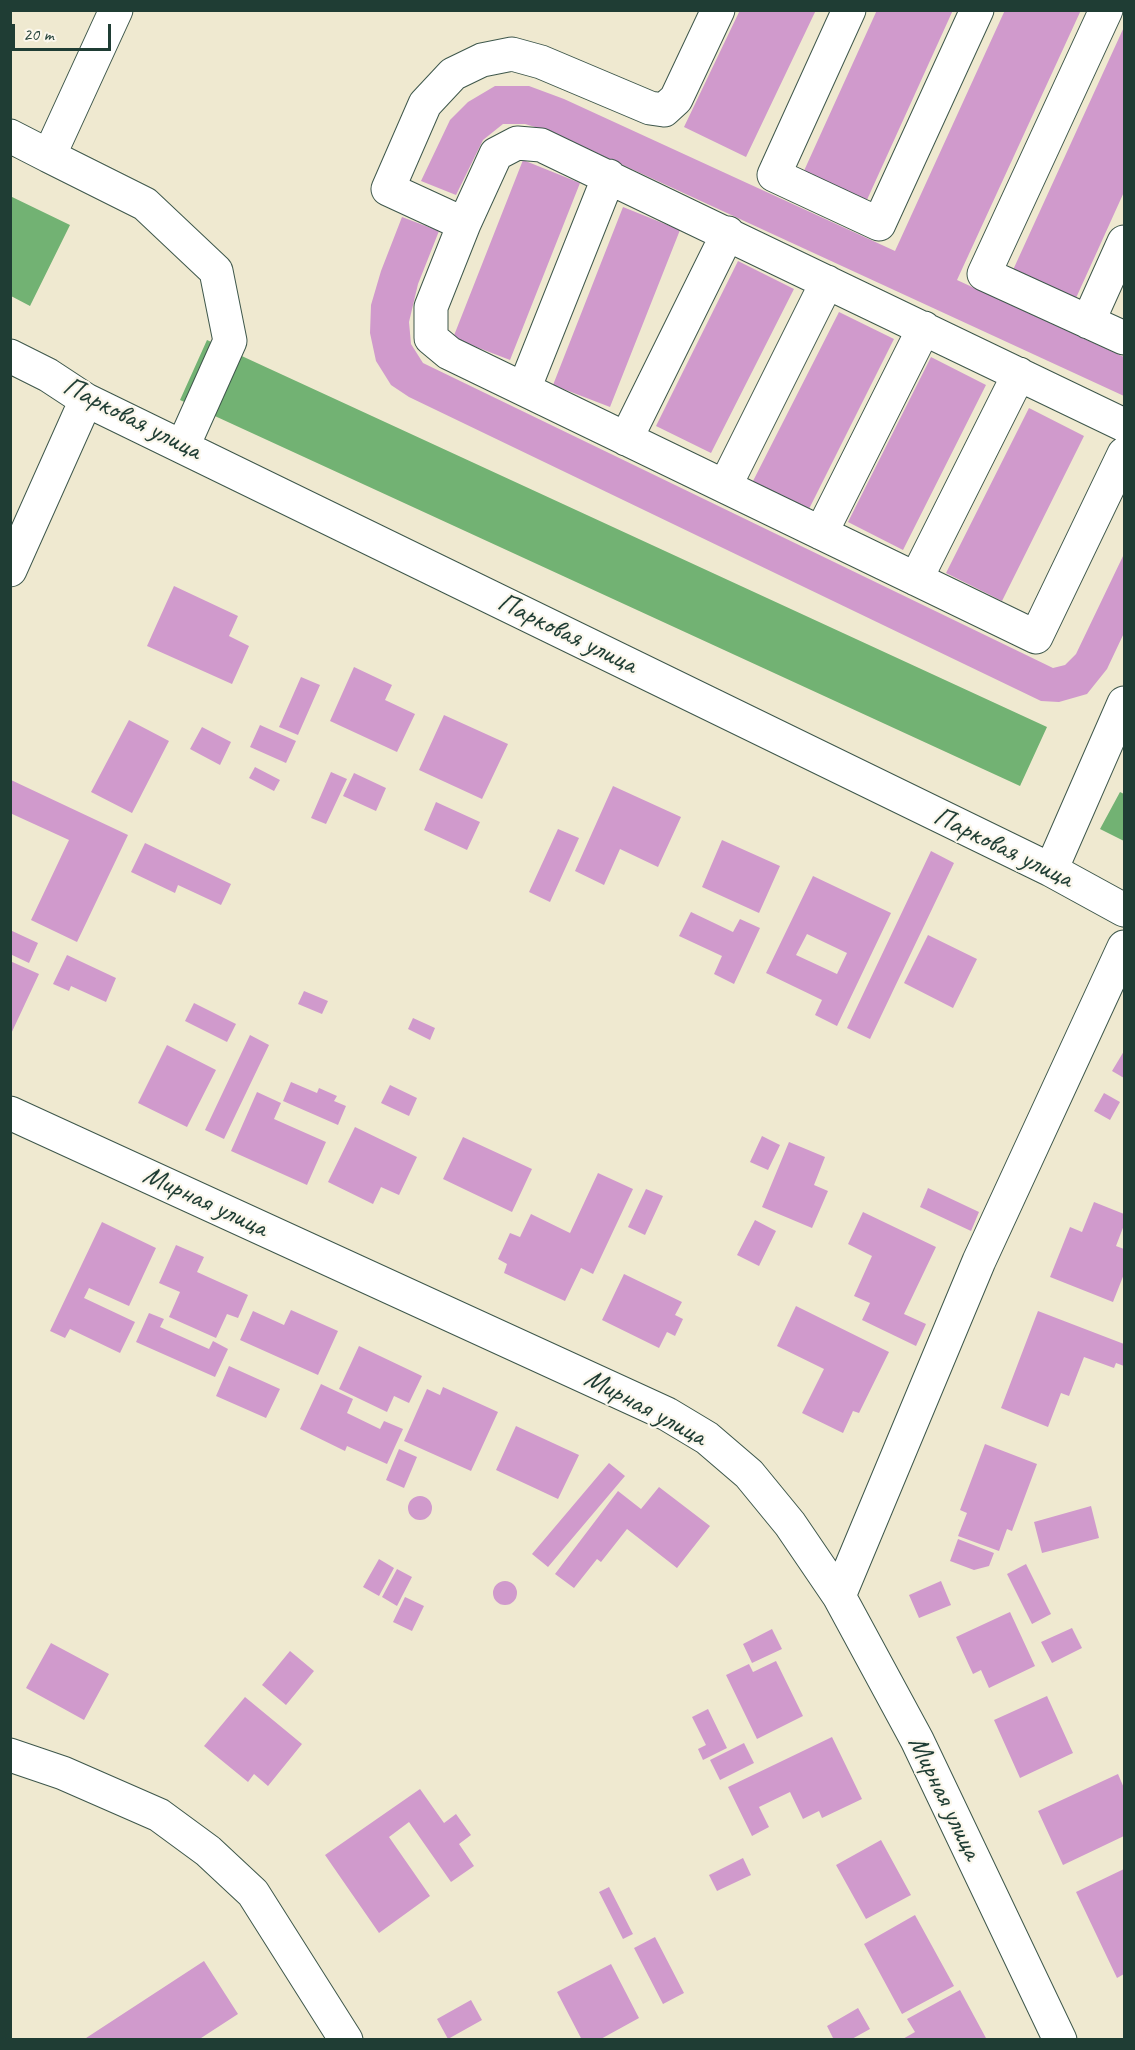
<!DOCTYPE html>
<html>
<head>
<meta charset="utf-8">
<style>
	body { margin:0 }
	#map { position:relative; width:1135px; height:2050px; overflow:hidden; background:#efe9d0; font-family:Caveat,sans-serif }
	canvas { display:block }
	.frame { position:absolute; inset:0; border:12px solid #1f3d34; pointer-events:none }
	.scale { position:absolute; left:12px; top:24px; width:99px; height:27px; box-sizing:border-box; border:3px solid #1f3d34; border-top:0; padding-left:8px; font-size:18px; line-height:21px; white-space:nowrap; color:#1f3d34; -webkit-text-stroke:4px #fbf7ec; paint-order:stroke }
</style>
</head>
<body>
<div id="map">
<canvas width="1135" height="2050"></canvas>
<div class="frame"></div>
<div class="scale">20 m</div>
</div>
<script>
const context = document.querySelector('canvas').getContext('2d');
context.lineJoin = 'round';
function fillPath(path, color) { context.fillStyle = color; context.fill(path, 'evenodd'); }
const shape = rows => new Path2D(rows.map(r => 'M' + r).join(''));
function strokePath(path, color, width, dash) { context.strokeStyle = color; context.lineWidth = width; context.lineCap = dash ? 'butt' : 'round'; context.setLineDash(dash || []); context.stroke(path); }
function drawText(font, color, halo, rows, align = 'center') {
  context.font = font + ' Caveat,sans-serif'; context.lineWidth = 4.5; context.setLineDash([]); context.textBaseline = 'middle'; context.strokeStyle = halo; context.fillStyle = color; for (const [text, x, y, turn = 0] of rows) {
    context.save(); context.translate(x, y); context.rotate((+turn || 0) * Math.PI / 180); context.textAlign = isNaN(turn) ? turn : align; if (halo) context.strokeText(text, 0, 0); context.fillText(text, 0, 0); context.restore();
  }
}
fillPath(shape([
	[10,196,70,225,30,306,11,296],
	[207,340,1047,727,1020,786,180,400],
	[1120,792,1124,794,1124,841,1100,829]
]), '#72b273');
fillPath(shape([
	[740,10,816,10,746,157,684,127],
	[877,10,953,10,866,202,803,173],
	[1005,10,1081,10,957,280,1124,357,1124,396,549,131,525,124,503,124,483,140,456,195,421,181,450,120,468,102,495,86,529,86,564,99,895,251],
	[1124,27,1124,192,1076,298,1013,270],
	[523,160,580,183,510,360,453,338],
	[623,207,680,230,610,407,553,385],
	[402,217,439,231,418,284,409,322,411,344,423,363,1053,668,1065,665,1076,654,1124,554,1124,633,1107,669,1087,694,1059,702,1041,701,409,397,391,385,376,361,370,333,371,305,381,271],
	[738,261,794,289,711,453,656,426],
	[839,312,894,339,808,511,752,483],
	[931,357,986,385,903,550,848,522],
	[1029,408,1084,436,1002,601,946,573],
	[174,586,238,616,229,636,249,646,232,684,147,646],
	[354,667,392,685,385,700,415,714,397,752,330,721],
	[301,677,320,685,298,735,279,727],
	[444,715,508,744,482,799,419,770],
	[129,720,169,741,132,813,91,792],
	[260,725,296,741,286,763,250,747],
	[202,727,231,742,220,765,190,749],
	[255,767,280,780,274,791,249,778],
	[331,772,347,779,326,824,311,818],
	[354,773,386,788,376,811,343,796],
	[11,780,128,835,77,942,31,920,69,840,10,813],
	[613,786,681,817,658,867,620,849,604,885,575,871],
	[436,802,480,822,467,850,424,830],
	[558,829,579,838,550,902,529,892],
	[722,840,780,866,759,913,702,887],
	[145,843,231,884,221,905,178,885,175,893,131,872],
	[931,851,954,863,870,1039,847,1028],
	[813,876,891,913,837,1026,815,1015,822,1000,766,973],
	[807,934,847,953,837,974,796,955],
	[691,912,733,932,740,919,760,928,734,984,714,974,722,956,679,936],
	[10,930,38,943,29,963,10,954],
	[928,935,977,959,953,1008,904,983],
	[67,955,116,978,106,1002,71,986,69,991,53,984],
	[10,961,39,974,10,1036],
	[304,991,328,1001,322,1014,298,1004],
	[194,1003,236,1024,227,1042,185,1021],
	[413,1018,435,1028,430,1040,408,1029],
	[250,1035,269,1045,224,1139,205,1130],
	[167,1045,216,1070,187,1127,138,1103],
	[1124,1051,1124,1078,1112,1071],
	[291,1082,317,1093,319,1088,337,1096,334,1101,346,1106,338,1125,283,1101],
	[390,1085,417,1098,409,1116,381,1103],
	[257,1092,281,1103,274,1119,326,1142,307,1185,231,1151],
	[1104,1093,1120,1102,1110,1120,1094,1111],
	[355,1127,417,1157,399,1195,381,1187,373,1204,328,1182],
	[762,1136,780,1145,768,1170,750,1162],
	[463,1137,532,1169,512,1212,443,1179],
	[789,1142,825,1157,814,1185,828,1191,812,1228,762,1207],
	[598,1173,633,1189,593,1274,581,1268,565,1301,504,1273,507,1264,498,1259,510,1233,520,1237,531,1214,570,1233],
	[928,1188,979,1212,971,1231,920,1207],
	[646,1189,663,1196,645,1235,628,1227],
	[1094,1202,1124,1214,1124,1225,1116,1246,1124,1249,1124,1274,1113,1302,1050,1277,1070,1227,1082,1232],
	[863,1212,936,1247,904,1314,926,1324,916,1346,862,1320,870,1303,854,1296,872,1256,848,1244],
	[755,1220,776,1231,759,1266,737,1255],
	[102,1222,156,1248,129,1306,89,1288,84,1298,135,1322,120,1353,70,1329,65,1338,50,1331],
	[176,1245,204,1257,197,1272,248,1295,238,1318,227,1314,216,1338,169,1317,180,1292,159,1283],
	[624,1274,682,1302,675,1315,683,1319,675,1336,667,1332,659,1348,602,1320],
	[796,1306,889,1352,859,1413,853,1411,843,1433,802,1413,824,1369,777,1346],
	[291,1310,338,1331,318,1375,240,1340,253,1311,284,1325],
	[1038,1311,1124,1344,1124,1366,1116,1363,1114,1368,1084,1357,1069,1396,1061,1393,1048,1427,1001,1408],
	[149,1313,164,1319,160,1327,209,1349,213,1341,228,1349,215,1377,136,1342],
	[359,1346,422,1376,409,1403,394,1396,387,1412,339,1389],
	[229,1366,280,1389,266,1418,216,1396],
	[321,1384,353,1399,347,1413,380,1429,384,1421,403,1429,387,1464,347,1446,345,1451,300,1429],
	[443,1387,498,1412,471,1471,404,1441,427,1389,440,1395],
	[516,1426,579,1455,558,1499,496,1470],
	[985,1444,1037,1464,1012,1531,1007,1529,999,1551,958,1536,967,1513,960,1510],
	[399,1449,417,1457,404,1488,386,1480],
	[609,1463,625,1476,548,1567,532,1554],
	[659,1487,710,1526,677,1568,627,1529,601,1562,597,1559,574,1588,555,1574,618,1491,641,1509],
	'408 1508a12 12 0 1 1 24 0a12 12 0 1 1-24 0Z',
	[1091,1506,1099,1538,1042,1553,1034,1522],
	[958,1539,994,1553,989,1566,974,1570,950,1561],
	[379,1559,394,1568,379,1596,363,1587],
	[1026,1564,1051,1614,1032,1624,1007,1574],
	[397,1569,412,1577,397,1606,382,1597],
	[941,1581,951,1605,919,1618,909,1595],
	'493 1593a12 12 0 1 1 24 0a12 12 0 1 1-24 0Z',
	[405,1597,424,1606,412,1631,393,1622],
	[1010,1612,1035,1666,989,1688,981,1670,973,1674,956,1637],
	[1072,1628,1082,1648,1052,1663,1041,1642],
	[772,1629,782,1649,752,1663,743,1644],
	[51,1643,109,1674,84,1720,26,1688],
	[290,1651,314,1671,286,1705,262,1685],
	[776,1661,803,1716,757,1739,726,1675,749,1664,753,1672],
	[1047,1696,1073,1753,1020,1778,994,1720],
	[245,1697,302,1744,268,1786,254,1774,248,1782,204,1746],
	[708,1709,727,1748,703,1760,698,1749,706,1745,692,1717],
	[832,1737,862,1799,822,1818,819,1811,803,1819,790,1792,759,1807,769,1827,752,1836,728,1787],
	[744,1743,754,1763,720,1780,710,1760],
	[1118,1774,1124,1788,1124,1836,1063,1865,1038,1811],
	[420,1789,444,1823,456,1814,471,1835,459,1844,474,1866,451,1882,409,1822,389,1837,430,1896,379,1933,325,1855],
	[881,1840,911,1895,866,1919,836,1865],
	[743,1858,751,1875,717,1891,709,1875],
	[1124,1869,1124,1974,1117,1978,1076,1892],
	[609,1887,633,1934,623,1939,599,1892],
	[915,1915,954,1986,902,2014,864,1944],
	[655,1937,684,1993,663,2004,634,1948],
	[204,1961,238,2014,198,2040,83,2040],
	[611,1964,639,2018,599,2040,582,2040,557,1992],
	[960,1990,987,2040,901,2040,915,2032,907,2019],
	[471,2000,482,2020,448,2039,437,2019],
	[858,2008,870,2029,850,2040,834,2040,827,2026]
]), '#d09acc');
const minor = shape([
	[849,10,774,175,879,224,977,10],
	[1106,10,984,274,1124,338],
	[10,136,49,156,116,10],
	[49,156,145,204,216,271,230,341,183,446],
	[464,224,388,189,425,104,453,74,482,60,512,54,541,62,650,108,664,110,676,99,718,10],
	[1088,322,1124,242],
	[10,356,48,375,86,400,1051,870,1124,910],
	[524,389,609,176],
	[1124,425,541,145,517,143,496,154,464,224,431,307,431,338,449,353,1036,637,1124,454],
	[626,439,728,233],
	[725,486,827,282],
	[821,533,924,328],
	[10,570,86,400],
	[916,579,1019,374],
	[1051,870,1124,703],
	[10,1113,667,1414,707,1438,749,1474,790,1524,839,1596,917,1740,1060,2040],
	[839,1596,979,1261,1124,947],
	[10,1755,63,1773,159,1815,208,1851,253,1893,346,2040]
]);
strokePath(minor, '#3e574b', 35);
strokePath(minor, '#fff', 33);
drawText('28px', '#1f3d34', '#fbf7ec', [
	["Парковая улица",132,419,27],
	["Парковая улица",567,634,26],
	["Парковая улица",1003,848,26],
	["Мирная улица",205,1202,25],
	["Мирная улица",645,1408,28],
	["Мирная улица",944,1798,64]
]);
</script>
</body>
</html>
